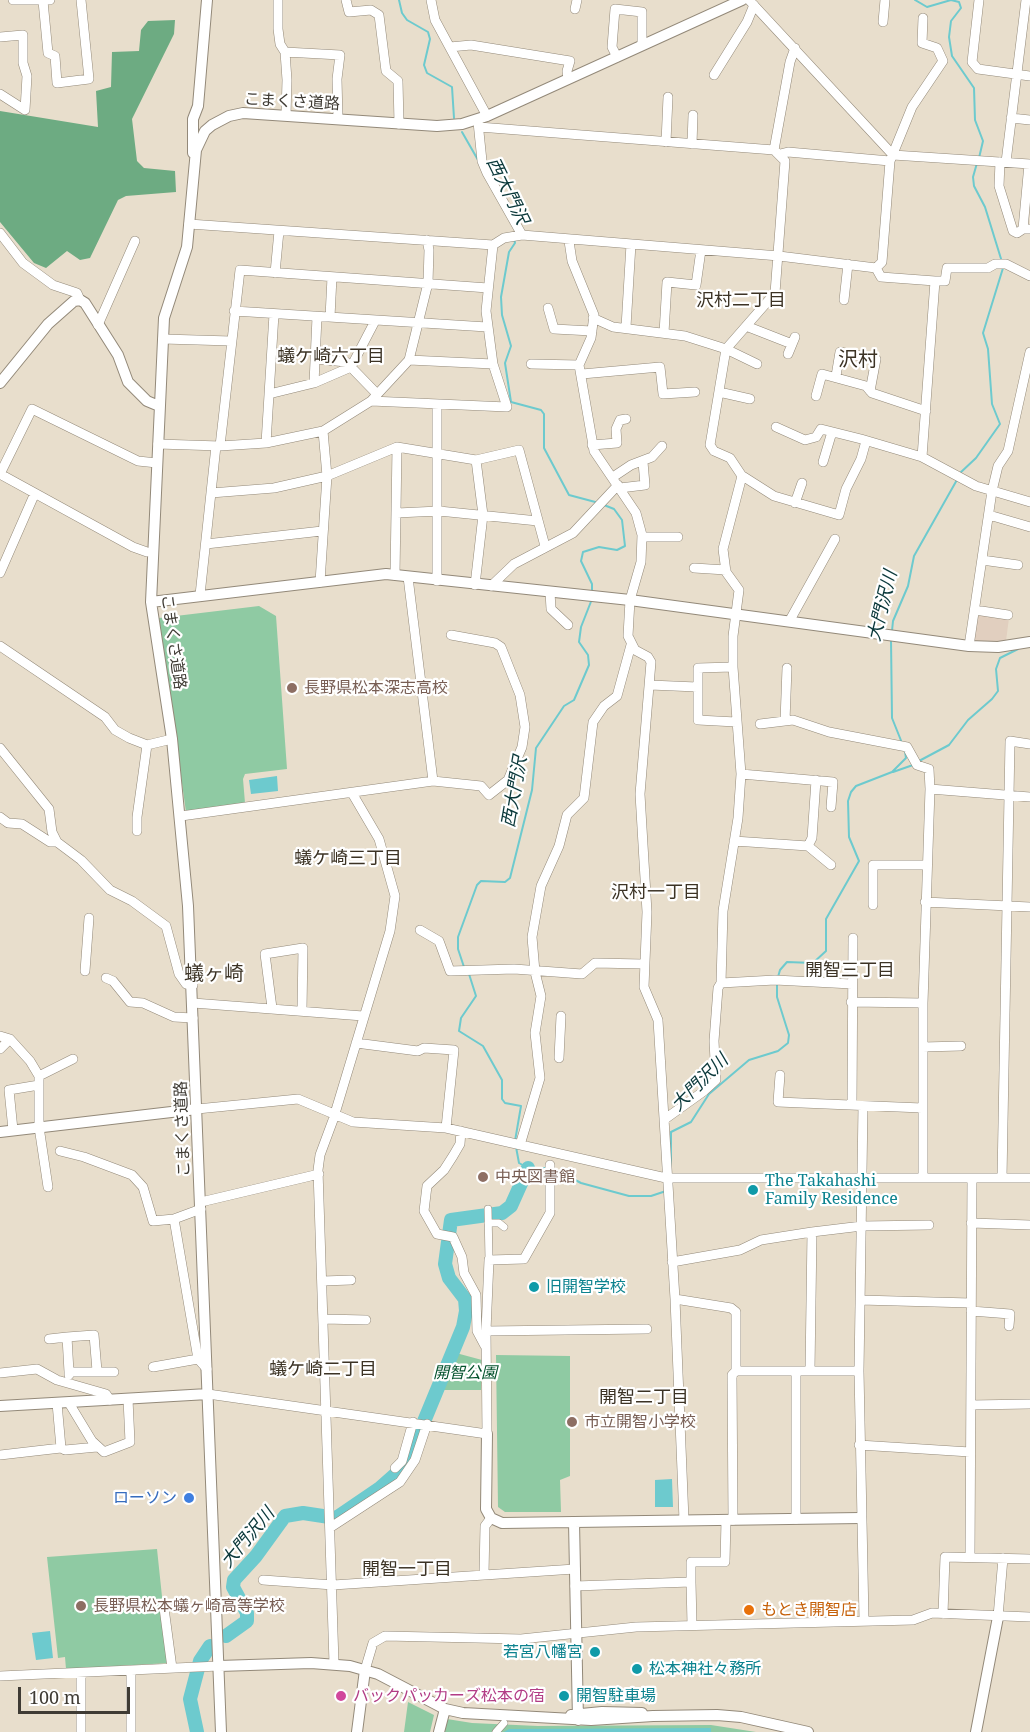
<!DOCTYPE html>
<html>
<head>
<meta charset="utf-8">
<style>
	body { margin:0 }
	#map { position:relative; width:1030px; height:1732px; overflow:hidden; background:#e8decc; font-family:"Noto Serif",serif }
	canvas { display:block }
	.scale { position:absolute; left:18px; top:1687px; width:112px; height:27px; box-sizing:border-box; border:3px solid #3f3b34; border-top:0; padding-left:8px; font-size:18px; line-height:21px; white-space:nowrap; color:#3f3b34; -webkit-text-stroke:4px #fff; paint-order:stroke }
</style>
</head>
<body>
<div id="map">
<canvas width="1030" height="1732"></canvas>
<div class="scale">100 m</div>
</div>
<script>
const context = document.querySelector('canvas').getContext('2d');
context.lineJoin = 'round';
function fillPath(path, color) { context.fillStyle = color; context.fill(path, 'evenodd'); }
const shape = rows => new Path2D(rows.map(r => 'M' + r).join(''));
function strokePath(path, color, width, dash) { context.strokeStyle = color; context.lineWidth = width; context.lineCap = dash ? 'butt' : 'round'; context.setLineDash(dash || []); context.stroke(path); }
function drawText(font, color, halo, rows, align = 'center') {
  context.font = font + ' "Noto Serif","Noto Sans JP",serif'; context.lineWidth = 4.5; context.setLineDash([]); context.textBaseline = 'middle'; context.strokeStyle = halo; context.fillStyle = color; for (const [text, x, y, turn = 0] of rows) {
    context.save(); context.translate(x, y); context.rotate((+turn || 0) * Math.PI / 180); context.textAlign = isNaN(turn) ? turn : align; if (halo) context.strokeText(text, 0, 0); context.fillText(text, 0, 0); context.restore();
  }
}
fillPath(shape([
	[976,612,1009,618,1006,641,975,643,972,637]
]), '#e1cfbf');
fillPath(shape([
	[259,606,276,616,287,769,245,774,243,779,245,803,186,812,159,618],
	[456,1353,482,1360,481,1390,440,1390],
	[496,1355,570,1356,570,1476,560,1480,561,1512,505,1512,498,1507],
	[157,1549,169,1663,66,1669,65,1657,58,1658,47,1557],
	[408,1702,434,1715,430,1732,404,1732],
	[447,1719,472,1723,538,1726,711,1725,756,1732,444,1732]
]), '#8fcaa3');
fillPath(shape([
	[175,20,174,34,132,119,137,161,144,168,175,171,176,192,126,196,118,200,90,258,80,260,67,251,46,268,34,263,0,222,0,111,98,127,96,91,111,87,112,52,139,51,141,30,148,21]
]), '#6dab82');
fillPath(shape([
	[277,776,278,791,251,794,249,780],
	[672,1479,673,1507,655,1507,655,1480],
	[50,1631,53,1658,36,1660,32,1633],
	[711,1728,711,1732,504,1732,509,1729]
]), '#6dcace');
strokePath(shape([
	[399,0,402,13,407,20,428,32,430,39,424,65,427,73,452,87,454,118],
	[915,0,927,7,951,0,959,2,961,8,951,21,949,37,952,56,974,88,975,120,983,141,979,158],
	[462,132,478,160],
	[977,163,973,177,974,186,985,207,1002,262],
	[514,238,515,243,509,252,501,297,502,315,511,346,505,363,511,402,541,410,544,414,544,448,569,495,599,503],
	[960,473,976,458,1000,424,992,404,988,349,983,333,1003,268],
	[592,593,592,584,581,561,583,552,599,547,617,550,625,546,622,520,614,509,604,505],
	[892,631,893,621,908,586,914,556,958,478],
	[891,640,892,718,902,743],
	[919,761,949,745,968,720,992,699,998,691,996,669,1000,658,1018,649],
	[893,772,913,765],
	[464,967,458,949,458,937,477,885,481,881,505,882,510,878,532,790,536,748,564,706,574,700,589,665,588,655,579,642,581,627,592,599],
	[469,974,476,996,461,1018,459,1031,483,1046,502,1080,502,1099,505,1103,521,1106,515,1141],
	[778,977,780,970,787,962,813,963,826,951,826,919,859,861,849,837,848,801,851,792,856,786,892,772,906,758,905,751],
	[516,1147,519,1163,528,1168,546,1168],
	[552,1168,581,1183,629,1196,651,1196,666,1191],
	[671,1168,671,1132,691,1122,709,1094,749,1060,778,1051,788,1043,789,1035,777,997,777,983]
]), '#6dcace', 2);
strokePath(shape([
	[226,1636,247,1621,247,1613,233,1587,234,1580,256,1556,285,1516,303,1513,336,1518,380,1488,406,1465,463,1327,466,1311,465,1299,449,1278,445,1264,451,1220,502,1213,511,1206,528,1168],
	[197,1732,190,1699,200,1661,210,1646]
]), '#6dcace', 14);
const pedestrian = shape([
	[488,1209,489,1260],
	[488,1223,499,1223,504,1227],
	[496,1732,504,1723]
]);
const minor = shape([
	[13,0,50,0],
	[278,0,278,29,280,44,285,52,287,80,286,115],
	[346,0,349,12,371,10,379,15,386,71,398,81,399,124],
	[431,0,435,20,487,116],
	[749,0,893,155,1030,164],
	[979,0,972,62,978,69,1030,76],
	[43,1,48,53,55,56,57,83,89,79,81,0],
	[575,9,577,0],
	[883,22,885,0],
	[0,37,23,35,23,63,27,76,25,110,0,94],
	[450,47,471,45,570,61,567,71,568,79],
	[285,52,340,55,337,79,338,119],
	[617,57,612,47,615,9,642,12,642,45],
	[714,75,747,22,754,5],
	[1011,118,1030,120],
	[478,122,482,161,487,173,522,235],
	[479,127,774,150,785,161,775,293,726,349,710,445,714,451,730,458,742,476,723,549,726,572,739,590,733,636,733,667,741,774,738,818,723,911,721,983,718,988,714,1041,716,1080,704,1091,665,1119],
	[666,142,668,97],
	[692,144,693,115],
	[774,150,790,62,795,48],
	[780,154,788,152,890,161],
	[1000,162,999,186,1013,231,1017,233,1023,229,1030,229],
	[1006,162,1026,0],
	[189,224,493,245,504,238,522,235,779,256,876,268],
	[1023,229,1029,164],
	[0,233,23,263,53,285,77,293,80,300],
	[569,241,572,261,594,315,591,338,579,365,594,451,636,513,642,535,641,562,630,600,628,636,635,650,648,657,651,662,640,794,647,912,644,987,658,1020,675,1299,684,1520],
	[876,268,882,262,890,161,912,107,943,61,937,48,922,43,923,18],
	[876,268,881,277,935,281,945,281,947,268,988,268,995,264,1006,264,1030,276],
	[275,273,279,231],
	[844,300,848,264],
	[548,308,554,329,592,331],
	[234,311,487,327],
	[330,317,332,277],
	[593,318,613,327,685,336,726,349,757,364],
	[98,325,135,241],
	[746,326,792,344],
	[626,327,631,244],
	[664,333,667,282,696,285,701,250],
	[163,339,231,341],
	[788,354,795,337],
	[316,359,346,362,377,394],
	[409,360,493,364],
	[531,364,579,365],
	[582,374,660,367,663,394,695,392],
	[836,376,840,352,876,359,870,391],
	[314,383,317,317],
	[719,392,750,399],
	[269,394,314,383,351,367,375,321],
	[816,396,822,374,866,386,872,393,926,411],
	[371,401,507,407,493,364,486,311,493,245],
	[437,404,437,581],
	[776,427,805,440,816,437,821,429,861,439,922,457,976,486,1030,502],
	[266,443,274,314],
	[158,444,220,446,266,443,323,431,371,401,409,360,428,283,429,250,427,240],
	[592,445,617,443,616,429,620,420,626,419],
	[220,446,240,270,488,288],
	[922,457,935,281],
	[823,462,832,432],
	[741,475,774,496,839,515,846,489,861,459,866,441],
	[613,477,631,465,652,457,662,446],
	[620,488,645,485,643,462],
	[211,493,274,488,327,476,397,447,476,460,519,450,545,546],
	[795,503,802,483],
	[397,513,439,511,538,521],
	[989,515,1030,527],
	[642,537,678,537],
	[206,544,322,531],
	[147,552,133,547,0,474,32,409,138,461,157,463],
	[982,560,1018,565],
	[694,568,726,570],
	[0,573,35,493],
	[395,575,397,447],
	[408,577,433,781],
	[320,582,327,476,323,431],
	[475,585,483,515,476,460],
	[491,586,514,564,573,533,618,485],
	[550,592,551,609,568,625],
	[200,595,216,446],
	[975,610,1008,615],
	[790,620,835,539],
	[0,646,105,717,115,730,129,738,147,745,172,739],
	[969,646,992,491,998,466,1008,451,1030,352],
	[733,667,698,668,698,720,736,722],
	[650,685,697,687],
	[785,721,787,668],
	[760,724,793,720,829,732,907,747,917,765,929,769,930,789],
	[0,748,49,809,52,832,57,842,81,860,110,890,132,901,166,926,179,974,186,984,193,985],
	[741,774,833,782,831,807],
	[181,816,433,781,481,786,489,795,508,780,522,747,525,727,520,695,501,647,495,643,451,635],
	[0,817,8,823,22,824,50,842,57,842],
	[137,831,137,817,147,745],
	[734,841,808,846,812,838,816,780],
	[808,846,831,865],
	[925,902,1030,907],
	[873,905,873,865,926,865],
	[420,930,439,941,450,971,514,969,582,974,595,963,643,964],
	[85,971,89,918],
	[106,978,113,981,130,1002,143,1003,174,1017,193,1018],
	[721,983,775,980,852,984],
	[851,1002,923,1003],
	[193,1003,363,1016],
	[272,1008,265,954,303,948,302,1010],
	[0,1036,10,1039,30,1061,39,1076,39,1127,48,1187],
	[356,1043,418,1051,424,1048,454,1050,446,1128],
	[923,1047,961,1046],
	[0,1049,10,1039],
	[559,1058,561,1016],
	[780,1075,778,1102,922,1108],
	[39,1076,73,1059],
	[852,1105,853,938],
	[863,1106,859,1371,864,1620],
	[197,1109,298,1099,353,1122,446,1128,666,1178,1030,1178],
	[13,1130,9,1090,39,1085],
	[461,1131,460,1144,453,1156,444,1170,427,1186,424,1211,437,1234,453,1237,462,1257,464,1273,476,1295,477,1331,485,1346],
	[520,1145,540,1078,535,1033,541,996,535,972,532,937,541,886,559,846,567,815,584,798,593,722,604,706,617,696,631,645],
	[60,1151,84,1157,132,1175,143,1187,153,1221,174,1219,201,1209],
	[923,1178,923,1003,930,789,1030,797],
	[1002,1178,1010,741,1030,744],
	[201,1202,319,1174],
	[174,1219,198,1359,207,1369],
	[971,1223,1030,1225],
	[672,1262,740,1250,761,1240,812,1232,862,1226,929,1225],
	[323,1281,351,1280],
	[675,1299,731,1308,736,1312,736,1371,732,1375,733,1520],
	[860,1300,971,1303],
	[971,1311,1010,1314,1009,1326],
	[324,1319,366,1320],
	[486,1331,489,1260,524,1259,550,1213,550,1165],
	[49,1339,67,1337],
	[153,1367,198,1359],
	[810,1370,812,1232],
	[736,1371,859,1371],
	[69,1372,67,1337,94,1335,97,1371],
	[0,1373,37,1369,57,1380,106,1394,110,1400],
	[69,1375,69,1372,114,1372],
	[208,1394,487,1434,486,1331,647,1329],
	[57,1403,61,1448],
	[69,1403,92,1441,104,1452,130,1442,128,1399],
	[971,1405,1030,1404],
	[859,1445,970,1452],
	[0,1455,61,1448,65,1450,97,1447],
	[395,1468,402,1461,413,1422],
	[796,1519,796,1371],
	[331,1527,400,1482,415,1460,427,1424],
	[970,1557,972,1178],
	[484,1574,485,1526,491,1518],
	[263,1580,333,1585,575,1569],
	[691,1582,691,1562,725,1562,726,1520],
	[575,1586,691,1582,692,1625],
	[164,1608,172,1668],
	[943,1614,945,1557,1030,1559],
	[998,1617,1003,1558],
	[334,1663,318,1170,320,1155,333,1120,390,931,395,896,379,839,352,793],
	[365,1670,373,1643,385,1636,521,1639,636,1627,913,1620,932,1613,1030,1617],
	[131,1671,131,1732],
	[0,1676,219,1666],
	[81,1732,81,1673]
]);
const tertiary = shape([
	[193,153,193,119,198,106,207,0],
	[0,383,48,324,74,301,80,300,85,303,118,355,128,382,147,401,159,406],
	[151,602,386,574,630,600,969,646,998,647,1030,642],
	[0,1132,197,1109],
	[0,1406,208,1394],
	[487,1434,486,1509,491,1518,502,1523,861,1518],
	[574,1522,578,1720],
	[219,1666,311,1663,350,1666,378,1674,445,1709,463,1713,591,1720,653,1716,717,1715,741,1717,808,1732],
	[571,1715,602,1712,642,1713],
	[221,1732,188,906,172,739,151,602,164,318,187,247,196,150,205,131,212,125,229,116,243,113,437,126,462,124,487,116,742,0],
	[357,1732,365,1670],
	[439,1732,445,1709],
	[976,1732,998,1617]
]);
strokePath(pedestrian, '#938979', 8);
strokePath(minor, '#938979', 10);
strokePath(tertiary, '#938979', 12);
strokePath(pedestrian, '#fff', 7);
strokePath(minor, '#fff', 9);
strokePath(tertiary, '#fff', 10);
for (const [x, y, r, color] of [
	[292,688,6,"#8d6e63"],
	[483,1177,6,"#8d6e63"],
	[753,1190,6,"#0f9aa8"],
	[534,1287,6,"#0f9aa8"],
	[572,1422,6,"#8d6e63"],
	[189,1498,6,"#3f7fe0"],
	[81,1606,6,"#8d6e63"],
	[749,1610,6,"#e8710a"],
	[595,1652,6,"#0f9aa8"],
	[637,1669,6,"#0f9aa8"],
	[341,1696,6,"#d1479c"],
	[564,1696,6,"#0f9aa8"]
]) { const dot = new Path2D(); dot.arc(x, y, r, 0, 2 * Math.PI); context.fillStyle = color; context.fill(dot); strokePath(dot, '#fff', 2); }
drawText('16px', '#3f3b34', '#fff', [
	["こまくさ道路",292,102,3],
	["こまくさ道路",173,642,82],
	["こまくさ道路",183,1129,-92]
]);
drawText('16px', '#785e54', '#fff', [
	["長野県松本深志高校",304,688],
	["中央図書館",495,1177],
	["市立開智小学校",584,1422],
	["長野県松本蟻ヶ崎高等学校",93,1606]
], 'left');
drawText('16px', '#0d838f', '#fff', [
	["The Takahashi",765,1181],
	["Family Residence",765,1199],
	["旧開智学校",546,1287],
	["若宮八幡宮",583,1652,"right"],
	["松本神社々務所",649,1669],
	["開智駐車場",576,1696]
], 'left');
drawText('italic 16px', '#03522c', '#fff', [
	["開智公園",465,1373]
]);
drawText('16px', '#366cbe', '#fff', [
	["ローソン",177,1498]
], 'right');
drawText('16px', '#c56008', '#fff', [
	["もとき開智店",761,1610]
], 'left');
drawText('16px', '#b23c85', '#fff', [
	["バックパッカーズ松本の宿",353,1696]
], 'left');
drawText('italic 18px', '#0a383a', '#fff', [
	["西大門沢",507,191,64],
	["大門沢川",883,606,-76],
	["西大門沢",515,792,-80],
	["大門沢川",700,1083,-45],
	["大門沢川",248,1538,-50]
]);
drawText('18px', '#3c3325', '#fff', [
	["沢村二丁目",741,301],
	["蟻ケ崎六丁目",331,357],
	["蟻ケ崎三丁目",348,859],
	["沢村一丁目",656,893],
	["開智三丁目",850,971],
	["蟻ケ崎二丁目",323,1370],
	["開智二丁目",644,1398],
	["開智一丁目",407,1570]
]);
drawText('20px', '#3c3325', '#fff', [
	["沢村",858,360],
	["蟻ヶ崎",214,974]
]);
</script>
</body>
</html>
